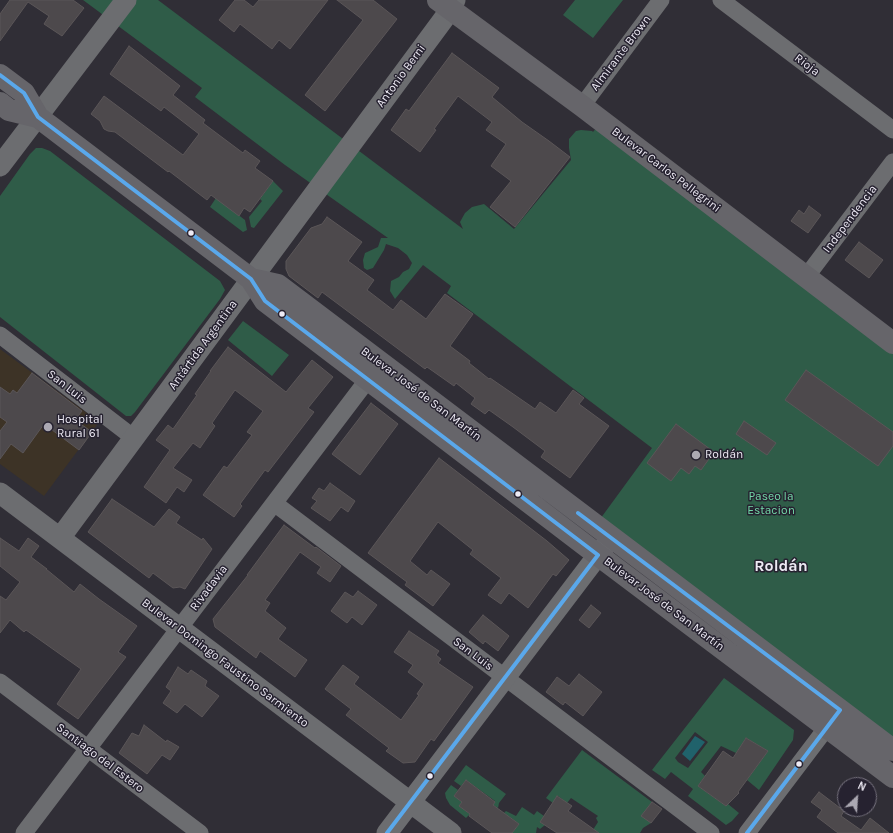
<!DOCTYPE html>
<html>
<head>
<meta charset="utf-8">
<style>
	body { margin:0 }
	#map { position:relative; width:893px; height:833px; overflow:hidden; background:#302e36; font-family:Karla,sans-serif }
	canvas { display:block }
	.north { position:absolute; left:837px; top:777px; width:40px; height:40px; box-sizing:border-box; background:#262230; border:1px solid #76727e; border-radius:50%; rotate:25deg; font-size:11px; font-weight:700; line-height:16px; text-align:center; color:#edeaf4 }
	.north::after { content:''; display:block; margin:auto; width:14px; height:18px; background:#aba8b2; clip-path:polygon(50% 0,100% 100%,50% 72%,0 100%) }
</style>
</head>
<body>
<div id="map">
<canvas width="893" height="833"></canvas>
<div class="north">N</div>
</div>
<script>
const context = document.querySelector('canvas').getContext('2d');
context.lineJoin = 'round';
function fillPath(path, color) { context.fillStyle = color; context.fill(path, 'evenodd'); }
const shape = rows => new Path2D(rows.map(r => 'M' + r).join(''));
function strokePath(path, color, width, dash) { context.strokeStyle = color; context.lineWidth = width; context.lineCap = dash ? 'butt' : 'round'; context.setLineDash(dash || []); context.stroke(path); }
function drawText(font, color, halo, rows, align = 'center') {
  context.font = font + ' Karla,sans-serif'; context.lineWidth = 3; context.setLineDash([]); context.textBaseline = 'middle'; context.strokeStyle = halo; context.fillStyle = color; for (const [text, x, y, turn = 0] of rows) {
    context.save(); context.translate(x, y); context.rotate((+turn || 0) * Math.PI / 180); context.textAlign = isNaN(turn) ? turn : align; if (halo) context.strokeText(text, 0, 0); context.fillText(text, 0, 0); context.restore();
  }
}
fillPath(shape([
	[0,349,99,422,44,496,0,464]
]), '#3d3326');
fillPath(shape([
	[83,0,158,0,463,229,460,222,465,213,472,207,484,204,514,229,571,160,569,148,569,139,576,131,581,130,592,131,593,132,602,121,893,343,893,750,595,526,652,448,447,293,451,286,423,265,395,299,390,291,391,281,399,277,403,272,409,269,412,263,407,255,398,248,386,244,384,250,373,268,367,270,364,268,363,260,365,253,378,247,381,238,388,238,285,165,195,97,202,88],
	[575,0,623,0,593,38,563,15],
	[36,148,42,148,50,151,220,281,225,290,220,299,135,412,131,416,126,416,0,317,0,196,30,154],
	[273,181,283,191,254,228,251,227,249,217,262,201,260,199],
	[216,198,245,220,247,230,243,232,210,207],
	[243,321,289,355,272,376,228,340],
	[724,678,794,730,793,740,759,790,747,780,768,751,746,738,736,753,721,746,701,772,705,776,698,786,726,806,728,804,739,813,732,821,726,825,688,796,693,789,671,772,665,779,652,770],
	[695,732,708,742,688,768,678,762,675,758],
	[582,750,652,802,642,816,651,823,643,828,640,833,591,833,598,822,596,818,598,816,571,798,567,803,558,796,553,803,546,798],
	[466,765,506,794,499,803,498,808,493,805,495,801,466,780,461,786,454,781],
	[451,785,458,790,454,796,462,802,459,806,470,814,466,818,450,805,446,798,445,793],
	[522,807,534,815,537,811,544,816,545,825,540,829,537,827,536,833,512,833,519,824,504,813,506,811,516,816]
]), '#2f5c48');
fillPath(shape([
	[695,736,705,742,690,761,682,754]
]), '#20626b');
const building = shape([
	[10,0,73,0,84,8,62,36,44,24,49,16,28,2,0,41,0,14,10,0],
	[235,0,244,0,253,7,259,0,328,0,290,49,279,40,272,49,240,24,234,32,219,20,235,0],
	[337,0,373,0,397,19,325,111,305,95,363,20,337,0],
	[129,46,180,86,173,95,205,120,203,123,243,153,245,150,260,161,255,168,273,181,250,212,244,208,239,216,211,195,207,200,169,171,168,172,115,132,108,131,104,129,100,121,91,114,104,96,183,155,199,134,164,107,161,111,110,74,129,46],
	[452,53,499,88,492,97,522,122,549,141,570,157,515,227,490,207,511,181,491,166,506,144,486,130,492,122,458,96,434,129,436,130,420,152,391,130,406,109,409,111,452,53],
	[809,206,821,215,808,233,791,221,799,210,804,214,809,206],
	[327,217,362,242,348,261,374,280,367,290,393,310,401,300,426,319,445,294,473,314,450,346,470,361,469,363,489,379,490,378,535,409,540,402,556,413,573,390,584,398,579,404,609,426,570,478,541,457,545,451,513,427,489,410,485,414,471,404,475,398,456,383,454,386,427,367,425,369,322,292,318,298,289,276,286,269,286,261,311,228,322,224,327,217],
	[859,242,883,260,869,278,845,260,859,242],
	[228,347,286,392,312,360,333,377,308,408,314,412,268,472,265,470,240,504,242,506,234,517,203,495,224,466,227,468,252,435,247,432,263,411,235,390,212,423,215,426,200,448,193,443,173,468,192,480,184,492,177,487,166,503,144,487,170,450,156,440,168,425,173,429,197,395,195,394,211,371,210,371,228,347],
	[806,370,893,432,893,446,878,466,785,400,806,370],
	[32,373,82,411,75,420,92,432,79,450,44,424,23,453,11,444,0,459,0,431,7,422,0,417,0,387,10,394,13,390,17,393,32,373],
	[371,403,398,424,360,475,332,454,371,403],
	[744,421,776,443,767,455,736,434,744,421],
	[676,424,714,452,701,470,695,466,689,474,681,468,671,481,647,463,676,424],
	[439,458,547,541,569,560,556,576,553,574,528,608,509,593,501,604,488,595,501,578,470,554,473,550,438,522,410,561,427,575,431,570,450,584,433,606,405,585,407,582,368,553,439,458],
	[330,483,355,501,348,512,341,507,330,521,311,508,317,501,312,498,319,488,324,491,330,483],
	[112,499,154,527,169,509,180,517,176,523,202,540,203,538,212,549,185,589,180,587,173,588,153,573,149,578,88,532,112,499],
	[284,525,315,548,316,547,341,566,330,582,317,573,321,567,300,552,265,600,270,603,265,611,286,628,278,639,307,660,295,677,260,651,256,658,215,627,213,619,248,575,247,575,284,525],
	[0,538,19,551,28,538,39,546,31,557,47,569,46,569,74,592,80,584,99,599,137,626,118,652,126,657,78,719,57,704,81,669,26,630,24,632,10,620,0,633,0,596,6,600,20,582,0,566,0,538],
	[358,591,377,605,362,625,352,617,347,623,331,611,345,592,353,597,358,591],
	[591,605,601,613,589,628,579,620,591,605],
	[483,615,509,636,498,651,485,641,483,644,469,632,483,615],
	[409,631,439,651,436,655,441,659,438,663,473,687,434,741,431,739,415,762,403,763,386,751,389,748,346,715,351,709,325,689,343,665,359,677,354,684,401,720,419,695,417,694,424,684,408,672,413,665,394,652,409,631],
	[178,667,188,674,191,670,207,681,205,686,219,696,202,717,185,704,177,713,163,703,171,691,166,687,178,667],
	[579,674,602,692,583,716,565,702,563,705,546,692,557,677,569,686,579,674],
	[144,725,166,742,167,740,179,747,170,760,162,755,147,774,119,753,132,733,139,736,144,725],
	[746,738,768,751,738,792,739,793,726,806,698,786,723,751,733,758,746,738],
	[466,780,495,802,493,805,519,824,512,833,492,833,469,816,470,814,459,806,462,802,454,796,466,780],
	[819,792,844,811,841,816,861,830,870,818,889,833,838,833,817,817,822,810,811,802,819,792],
	[557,796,572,806,568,811,599,833,557,833,540,822,557,796],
	[652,802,662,809,651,823,641,816,652,802]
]);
fillPath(building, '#4d494c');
strokePath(building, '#5b5658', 1);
strokePath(shape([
	[721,0,893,130],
	[582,106,661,0],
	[806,277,893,162],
	[0,335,134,438],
	[274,503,711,833],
	[0,682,200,833],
	[24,833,375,370],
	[747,833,834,718]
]), '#6c6d70', 17);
strokePath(shape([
	[0,166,126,0],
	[0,493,451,833],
	[60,538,451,9,455,0],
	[387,833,611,538]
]), '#6c6d70', 21);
strokePath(shape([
	[438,0,582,106,893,343],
	[0,75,24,93,38,117,251,279,265,301,598,555,893,777],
	[0,103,9,110,38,117],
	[251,279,278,285,893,750]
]), '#66656a', 22);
strokePath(shape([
	[0,75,24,93,38,117,251,279,265,301,598,555,387,833],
	[578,513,840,710],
	[747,833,840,710]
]), '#5aa8eb', 4);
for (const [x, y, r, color] of [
	[191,233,3.5,"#edeaf4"],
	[282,314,3.5,"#edeaf4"],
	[48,427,5,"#aba8b2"],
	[696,455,5,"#aba8b2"],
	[518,494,3.5,"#edeaf4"],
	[799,764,3.5,"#edeaf4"],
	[430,776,3.5,"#edeaf4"]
]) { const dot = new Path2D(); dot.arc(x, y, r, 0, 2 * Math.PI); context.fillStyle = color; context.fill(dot); strokePath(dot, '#262230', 1.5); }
drawText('12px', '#edeaf4', '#262230', [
	["Almirante Brown",621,53,-53],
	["Rioja",807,65,37],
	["Antonio Berni",401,76,-54],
	["Bulevar Carlos Pellegrini",666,170,37],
	["Independencia",850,219,-53],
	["Antártida Argentina",203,345,-54],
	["San Luis",67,387,38],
	["Bulevar José de San Martín",421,394,37],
	["Rivadavia",209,588,-53],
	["Bulevar José de San Martín",664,604,37],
	["San Luis",473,654,37],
	["Bulevar Domingo Faustino Sarmiento",225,663,37],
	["Santiago del Estero",100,758,37]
]);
drawText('12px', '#edeaf4', '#262230', [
	["Hospital",57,420],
	["Rural 61",57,434],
	["Roldán",705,455]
], 'left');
drawText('12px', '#73d8a8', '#262230', [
	["Paseo la",771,497],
	["Estacion",771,511]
]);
drawText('bold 16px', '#edeaf4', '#262230', [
	["Roldán",781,566]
]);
</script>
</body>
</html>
